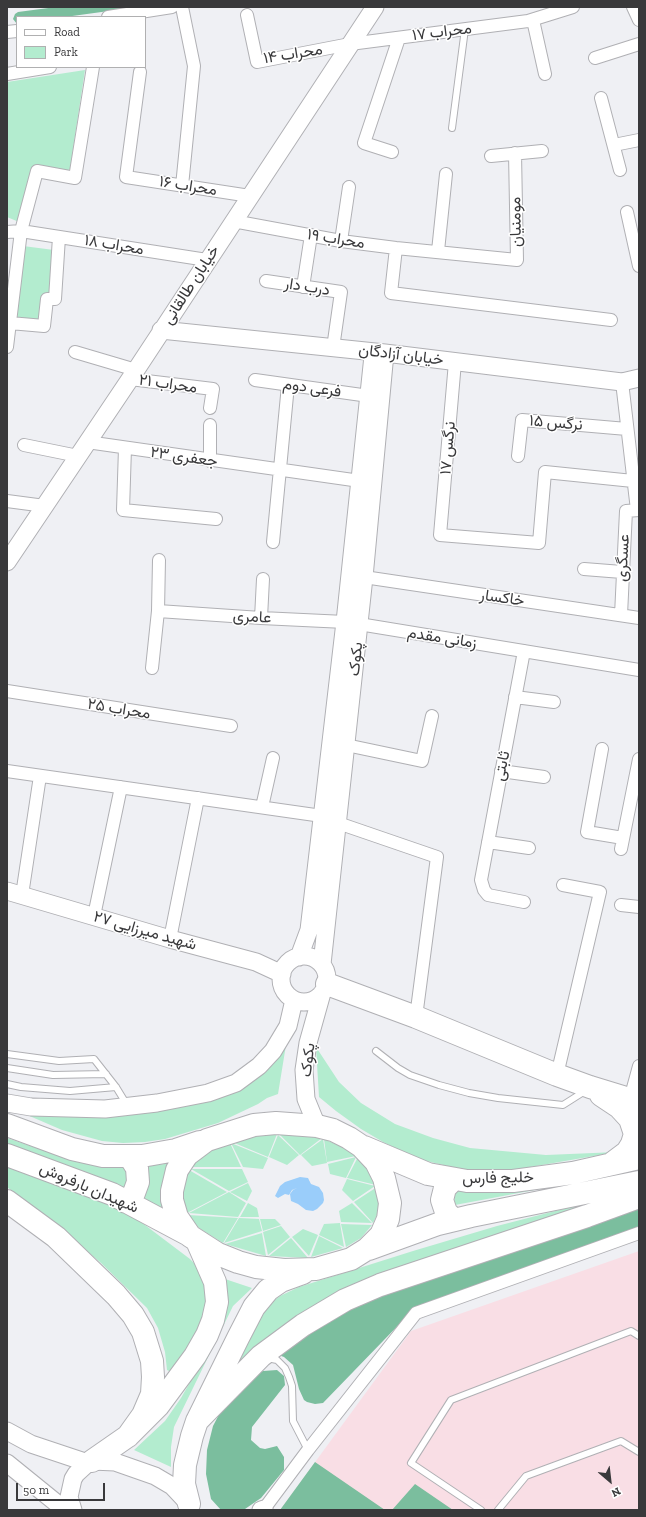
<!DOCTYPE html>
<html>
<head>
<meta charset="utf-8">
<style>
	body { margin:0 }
	#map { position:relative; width:646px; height:1517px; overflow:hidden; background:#eff0f4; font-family:"Zilla Slab",serif }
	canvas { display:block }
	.frame { position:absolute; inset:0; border:8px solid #39393b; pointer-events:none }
	.legend { position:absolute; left:16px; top:16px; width:130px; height:52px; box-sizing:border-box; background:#fff; border:1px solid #b0b0b1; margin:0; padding:5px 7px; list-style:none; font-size:12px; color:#39393b }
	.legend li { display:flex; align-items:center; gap:8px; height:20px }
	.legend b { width:20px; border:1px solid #b0b0b1 }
	.north { position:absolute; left:590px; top:1461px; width:40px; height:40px; -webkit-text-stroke:3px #fff; paint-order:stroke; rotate:152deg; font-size:11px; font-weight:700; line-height:16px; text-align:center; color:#39393b }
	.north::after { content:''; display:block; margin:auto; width:14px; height:18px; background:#39393b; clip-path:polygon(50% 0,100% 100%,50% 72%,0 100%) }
	.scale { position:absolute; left:16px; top:1483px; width:89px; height:18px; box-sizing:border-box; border:2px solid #39393b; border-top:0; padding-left:5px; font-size:12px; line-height:14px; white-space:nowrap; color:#39393b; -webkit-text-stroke:3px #fff; paint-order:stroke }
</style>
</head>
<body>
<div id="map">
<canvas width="646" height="1517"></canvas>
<div class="frame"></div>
<ul class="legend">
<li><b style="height:5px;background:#fff"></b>Road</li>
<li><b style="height:11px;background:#b3eccf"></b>Park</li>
</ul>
<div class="north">N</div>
<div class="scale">50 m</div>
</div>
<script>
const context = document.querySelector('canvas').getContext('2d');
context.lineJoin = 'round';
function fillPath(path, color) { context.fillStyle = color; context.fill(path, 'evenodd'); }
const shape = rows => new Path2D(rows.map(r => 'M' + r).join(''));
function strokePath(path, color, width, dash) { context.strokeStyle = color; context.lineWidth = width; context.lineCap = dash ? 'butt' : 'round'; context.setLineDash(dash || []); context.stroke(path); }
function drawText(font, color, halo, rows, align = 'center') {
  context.font = font + ' "Zilla Slab",Vazirmatn,serif'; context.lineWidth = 3; context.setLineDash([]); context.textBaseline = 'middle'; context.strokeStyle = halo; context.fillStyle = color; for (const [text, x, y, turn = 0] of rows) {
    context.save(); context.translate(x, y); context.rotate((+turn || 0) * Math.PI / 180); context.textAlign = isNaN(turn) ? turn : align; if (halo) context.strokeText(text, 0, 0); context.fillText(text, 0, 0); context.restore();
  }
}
fillPath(shape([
	[639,1251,639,1510,280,1510,411,1331]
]), '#f9dee5');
fillPath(shape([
	[85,70,70,169,62,173,33,168,19,222,7,217,7,82],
	[23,246,54,250,52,295,41,322,17,319],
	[286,1045,278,1094,267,1098,258,1104,218,1123,165,1139,145,1142,123,1143,102,1141,62,1130,18,1111,201,1100],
	[316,1047,339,1082,361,1103,395,1124,433,1138,470,1148,546,1155,617,1152,513,1170,487,1171,460,1169,418,1159,383,1142,361,1129,336,1111,319,1097],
	[277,1134,268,1157,232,1142,255,1136],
	[279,1134,309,1135,322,1138,300,1155],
	[278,1135,299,1155,287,1165,269,1157],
	[7,1138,57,1155,111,1167,138,1167,173,1163,170,1217,7,1146],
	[323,1139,327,1163,312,1166,301,1155],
	[324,1139,342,1147,356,1156,327,1162],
	[230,1143,241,1167,190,1167,195,1161,213,1149],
	[231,1143,268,1158,263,1169,243,1167],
	[356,1157,346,1178,330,1174,328,1164],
	[358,1157,368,1168,376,1185,347,1178],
	[7,1164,82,1190,133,1216,190,1259,203,1272,209,1284,204,1324,171,1372,167,1370,165,1352,158,1328,147,1308,101,1263,62,1230,7,1187],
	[191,1169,242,1169,248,1182,229,1191],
	[189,1170,227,1192,187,1213,183,1203,182,1188],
	[347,1179,375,1186,353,1201,342,1190],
	[248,1183,252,1191,247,1201,230,1192],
	[558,1184,540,1189,455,1205,453,1189],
	[377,1187,379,1200,378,1213,373,1223,354,1202],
	[229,1192,246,1203,238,1217,189,1213],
	[625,1193,226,1378,268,1305,280,1296,299,1287,413,1251,497,1226],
	[248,1203,257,1208,259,1217,240,1217],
	[352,1203,372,1223,341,1222,339,1211],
	[188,1215,238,1218,223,1243,199,1228],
	[239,1218,259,1219,262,1231,224,1243],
	[260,1219,275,1219,281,1225,263,1231],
	[340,1223,344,1247,319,1235,324,1224],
	[341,1224,372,1225,361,1238,346,1247],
	[281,1226,290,1237,268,1255,263,1232],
	[303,1229,318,1235,309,1256,292,1237],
	[262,1233,266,1256,225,1244],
	[319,1236,343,1248,311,1257],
	[291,1238,308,1258,269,1256],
	[222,1278,252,1288,233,1306,174,1427,171,1447,171,1467,134,1450,165,1421,181,1398,197,1370]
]), '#b3eccf');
fillPath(shape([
	[56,7,138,7,65,17,17,17,17,24,13,19,15,14,18,12],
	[639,1202,639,1229,413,1310,323,1403,315,1404,307,1402,304,1400,299,1389,293,1365,284,1357,273,1353,336,1312],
	[277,1370,284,1376,285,1385,252,1427,251,1440,260,1448,265,1449,277,1446,284,1457,284,1470,261,1498,245,1509,221,1510,211,1499,206,1474,207,1450,213,1426,225,1403,243,1382,263,1371],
	[315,1462,385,1510,280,1510],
	[415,1484,453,1510,392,1510]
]), '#7bbe9e');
fillPath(shape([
	[300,1177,308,1178,311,1184,319,1187,323,1193,324,1200,323,1203,317,1209,313,1211,306,1210,298,1204,291,1201,290,1194,293,1190,297,1188,292,1190,289,1195,285,1194,278,1198,275,1196,280,1186,285,1182]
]), '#9acdfa');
const lane = shape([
	[452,128,465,29],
	[376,1051,398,1068,410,1075,439,1085,469,1093,498,1098,563,1105,585,1091],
	[7,1054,59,1061,94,1059,116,1087,127,1105],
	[7,1068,53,1075,106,1074],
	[7,1084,21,1087,70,1091,116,1087],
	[267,1358,277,1360,285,1368,289,1377,292,1386,293,1421,308,1450],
	[481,1510,411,1463,451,1400,631,1331,639,1336],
	[498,1510,526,1476,621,1441,639,1452]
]);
const street = shape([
	[633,7,639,20],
	[247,15,257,62,350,44,528,21,573,7],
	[108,17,172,7],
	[533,20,545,74],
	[7,32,17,31],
	[595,58,639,44],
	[140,72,126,177,250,196],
	[7,74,50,67],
	[601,98,620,170],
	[614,145,639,140],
	[392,152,364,143,399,38],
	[491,156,542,151],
	[182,186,194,66,182,7],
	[627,212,639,266],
	[233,221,341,241,396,248,517,260,515,153],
	[7,232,21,231,207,260],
	[341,241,349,187],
	[396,248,391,293,611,320],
	[438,251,446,174],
	[266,281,341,292,333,348],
	[303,287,311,235],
	[10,323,44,326,47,299,55,299,59,237],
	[7,347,21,231,37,171,75,178,93,67],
	[75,352,136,370],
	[455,362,440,535,539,543,545,472,633,481],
	[130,379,213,389,210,408],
	[255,380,369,396],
	[622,382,637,510],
	[87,442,360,481],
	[24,445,78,456],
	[125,448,123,510,216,519],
	[518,456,522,420,627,429],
	[210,461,210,425],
	[7,501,45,506],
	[273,542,288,385],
	[584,569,622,572],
	[364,577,639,618],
	[158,611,261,618,345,622],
	[621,615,626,511,639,510],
	[261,618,263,579],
	[359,624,639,670],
	[152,668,158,611,159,560],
	[7,691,231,726],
	[515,697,554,702],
	[346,745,422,761,432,716],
	[602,749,587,832,623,838],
	[7,771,322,816],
	[501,771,544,777],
	[262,807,273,758],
	[338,823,437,857,416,1017],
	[488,842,529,848],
	[621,849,639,759],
	[22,895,40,776],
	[524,902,488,895,484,890,481,880,524,651],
	[621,905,639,907],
	[94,916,121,787],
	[170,939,198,798],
	[557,1075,600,892,563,885],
	[630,1099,639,1066],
	[264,1509,308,1450,416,1313,639,1233]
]);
const secondary = shape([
	[161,330,385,353,622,382,639,378],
	[7,562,136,370,375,7],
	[7,891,170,939,256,962,282,974],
	'281 979a23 23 0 1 1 46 0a23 23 0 1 1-46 0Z',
	[299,957,309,930,345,622,373,356],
	[322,964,364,577,385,353],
	[7,1103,31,1107,105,1109,157,1103,208,1093,236,1083,259,1066,273,1051,288,1026,294,1000],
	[317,1126,306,1099,304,1070,308,1043,322,993],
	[7,1431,31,1444,88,1463],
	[7,1463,65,1510],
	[73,1510,69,1497,73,1479,76,1474,88,1463,92,1461,115,1462,155,1476,172,1486,188,1503],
	[261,1510,264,1509]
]);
const highway = shape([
	[327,984,416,1017,557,1075,590,1087,639,1102],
	[601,1095,619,1107,630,1119,635,1134,632,1144,627,1152,611,1164],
	[276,1123,317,1126,333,1130,349,1138,361,1146,376,1162,384,1178,390,1203,388,1219,381,1235,367,1249,351,1259,316,1269,284,1270,256,1267,238,1262,218,1254,190,1236,177,1217,172,1200,172,1191,177,1170,187,1155,207,1140,254,1125,276,1123],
	[7,1125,72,1149,103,1156,142,1156,176,1150,200,1142],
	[364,1147,428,1174,467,1181,513,1181,573,1173,639,1158],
	[7,1155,112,1194,189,1235],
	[454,1179,445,1188,442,1200,446,1212,454,1220],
	[7,1201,56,1237,116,1295,133,1315,143,1332,152,1361,153,1377,152,1394,143,1415,128,1436],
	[126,1202,134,1193,138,1182,137,1168,130,1157],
	[369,1249,438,1224,471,1216,639,1182],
	[197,1421,261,1356,303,1325,345,1300,380,1285,587,1216,639,1197],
	[92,1461,128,1436,158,1406,195,1356,207,1335,213,1320,217,1302,215,1282,197,1241],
	[189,1504,184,1484,185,1465,192,1436,197,1421,238,1338,254,1307,268,1290,281,1281,303,1273]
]);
strokePath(lane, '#b0b0b4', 8);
strokePath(street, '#b0b0b4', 14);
strokePath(secondary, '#b0b0b4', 19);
strokePath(highway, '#b0b0b4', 24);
strokePath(lane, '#fff', 6);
strokePath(street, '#fff', 12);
strokePath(secondary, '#fff', 17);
strokePath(highway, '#fff', 22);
drawText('16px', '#39393b', '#fff', [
	["محراب ۱۷",442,32,-7],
	["محراب ۱۴",293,54,-9],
	["محراب ۱۶",188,186,9],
	["مومنیان",516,222,-91],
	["محراب ۱۹",336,239,9],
	["محراب ۱۸",114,245,9],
	["خیابان طالقانی",191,285,-57],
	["درب دار",307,287,9],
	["خیابان آزادگان",401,355,7],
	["محراب ۲۱",168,384,8],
	["فرعی دوم",312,388,8],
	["نرگس ۱۵",556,423,5],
	["نرگس ۱۷",448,448,-85],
	["جعفری ۲۳",184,457,8],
	["عسگری",623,558,-87],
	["خاکسار",502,598,8],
	["عامری",252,617,3],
	["زمانی مقدم",442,638,9],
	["پکوک",356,659,-84],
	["محراب ۲۵",119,709,9],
	["ثابتی",502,766,-79],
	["شهید میرزایی ۲۷",145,931,16],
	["پکوک",308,1060,-83],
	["خلیج فارس",498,1178,-1],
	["شهیدان بارفروش",89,1188,23]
]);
</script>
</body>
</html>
